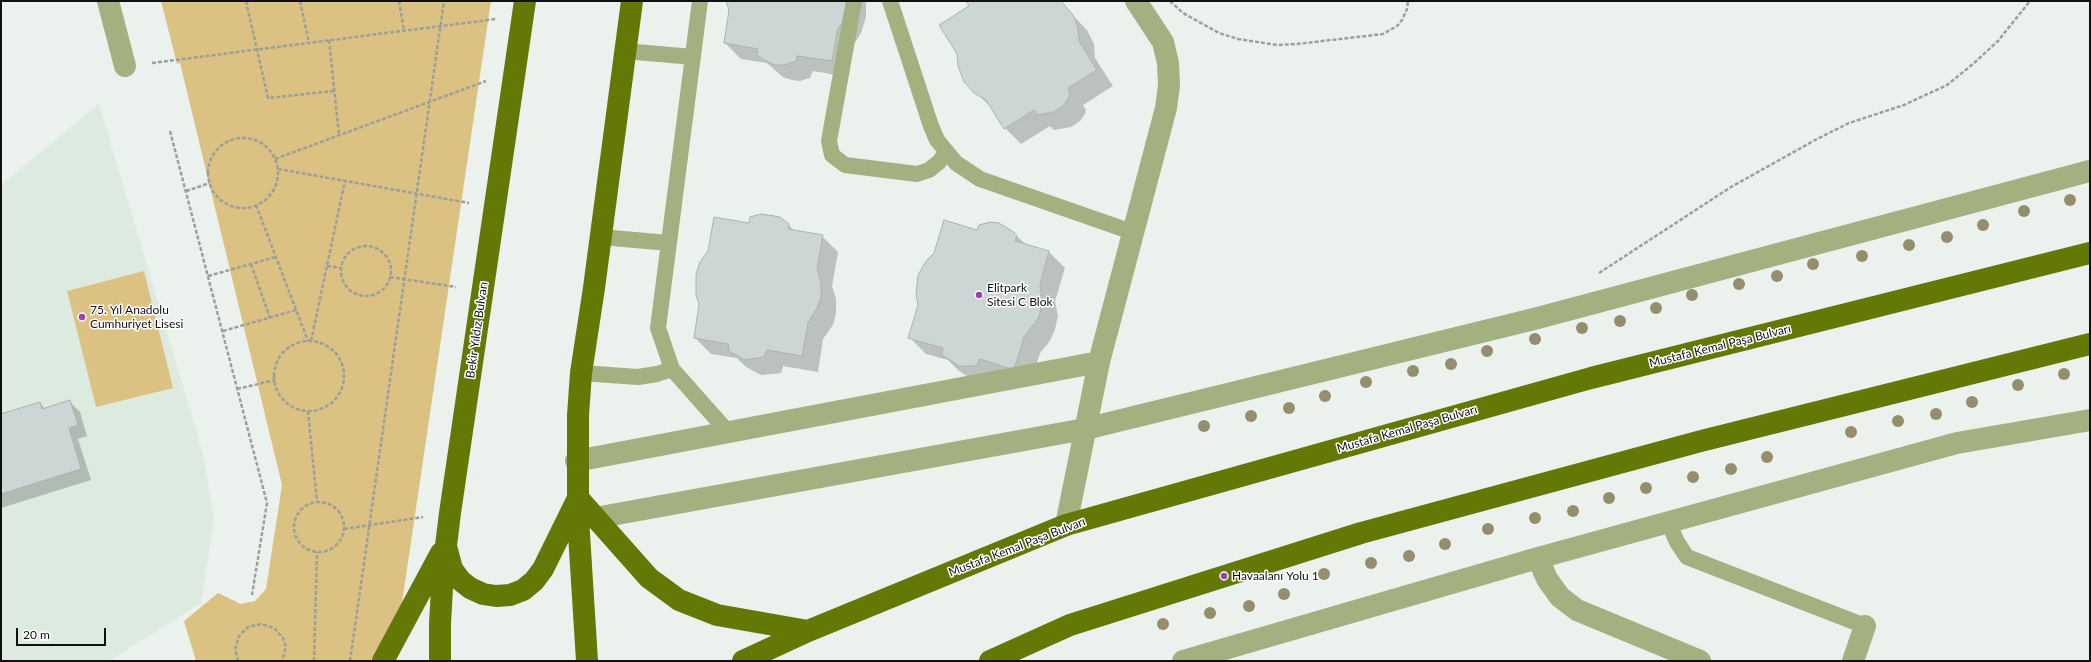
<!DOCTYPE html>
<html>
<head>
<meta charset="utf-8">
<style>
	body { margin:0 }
	#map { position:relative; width:2091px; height:662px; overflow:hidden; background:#ebf2ed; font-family:Lato,sans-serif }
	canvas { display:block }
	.frame { position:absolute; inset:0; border:2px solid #0f1110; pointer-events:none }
	.scale { position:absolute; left:16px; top:628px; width:90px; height:18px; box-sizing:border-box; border:2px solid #0f1110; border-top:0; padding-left:5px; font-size:12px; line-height:14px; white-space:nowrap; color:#0f1110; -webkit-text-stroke:3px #fff; paint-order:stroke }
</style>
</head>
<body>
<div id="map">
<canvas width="2091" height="662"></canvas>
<div class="frame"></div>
<div class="scale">20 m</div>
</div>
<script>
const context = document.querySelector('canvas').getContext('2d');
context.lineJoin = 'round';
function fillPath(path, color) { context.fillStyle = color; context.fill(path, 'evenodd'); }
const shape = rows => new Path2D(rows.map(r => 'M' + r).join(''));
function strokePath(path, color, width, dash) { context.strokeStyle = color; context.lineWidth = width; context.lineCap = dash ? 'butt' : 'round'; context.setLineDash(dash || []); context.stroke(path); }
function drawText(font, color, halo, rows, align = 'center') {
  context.font = font + ' Lato,sans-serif'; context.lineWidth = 3; context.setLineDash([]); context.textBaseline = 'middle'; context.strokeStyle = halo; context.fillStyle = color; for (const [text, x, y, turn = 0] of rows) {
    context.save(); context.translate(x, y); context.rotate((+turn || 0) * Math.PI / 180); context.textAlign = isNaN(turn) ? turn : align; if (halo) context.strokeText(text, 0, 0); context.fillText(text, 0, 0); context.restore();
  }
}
fillPath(shape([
	[99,104,202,450,214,517,201,603,109,661,1,661,1,185]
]), '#dceae0');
fillPath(shape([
	[161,1,491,1,394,657,377,661,196,661,184,621,218,593,241,604,255,601,266,589,282,485,180,63,177,64],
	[144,271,173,388,96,407,67,291]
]), '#dcc282');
fillPath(shape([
	[728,1,866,1,866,17,861,33,854,44,848,77,813,71,810,78,800,81,792,80,783,77,767,63,741,59,725,43,730,10],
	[968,1,1059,1,1087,30,1094,44,1095,58,1113,86,1083,105,1086,110,1085,114,1080,121,1071,127,1054,130,1050,126,1021,144,1005,128,994,110,975,92],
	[773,215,787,223,795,232,822,236,838,252,832,286,836,299,836,314,833,325,823,339,818,372,783,366,781,373,761,375,746,367,737,358,711,354,695,338,754,216],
	[978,231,1014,233,1026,245,1049,252,1065,268,1055,301,1058,316,1055,329,1050,341,1040,353,1030,385,976,382,959,371,948,360,926,354,910,338],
	[70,402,80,412,87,436,78,439,91,480,1,508,1,415,40,403,45,409]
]), '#0003');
const building = shape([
	[726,1,851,1,843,22,838,28,832,61,797,56,796,61,784,65,775,65,764,60,757,55,758,49,724,43,729,10,726,1],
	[966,1,1061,1,1073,15,1078,27,1079,41,1097,70,1068,88,1070,93,1069,97,1064,105,1054,112,1037,115,1034,110,1004,129,986,100,974,93,964,82,958,66,957,54,939,25,969,6,966,1],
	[761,214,780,217,789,224,788,229,823,235,817,269,821,282,821,298,817,308,808,323,802,356,767,350,764,357,745,360,729,351,728,344,694,338,699,304,696,295,696,274,700,262,708,251,714,217,749,223,750,217,761,214],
	[944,220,977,230,979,225,990,222,999,223,1014,232,1017,236,1015,241,1049,251,1040,284,1042,303,1039,317,1024,337,1014,370,980,359,976,366,959,366,942,355,943,348,908,338,918,305,916,294,918,275,926,261,934,253,944,220],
	[70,400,78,425,69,428,81,469,1,494,1,414,40,402,42,409,70,400]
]);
fillPath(building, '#ccd6d5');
strokePath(building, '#aab3b1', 1);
strokePath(shape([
	[246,1,268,98,334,91],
	[300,1,309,43],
	[399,1,404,31],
	[1170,1,1183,13,1219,33,1238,39,1277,45,1297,44,1383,34,1397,26,1402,20,1407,9,1408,1],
	[329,40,339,135],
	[152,63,496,19],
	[170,131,267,503,252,595],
	'208 173a35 35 0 1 1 70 0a35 35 0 1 1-70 0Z',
	[275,159,486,81],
	[278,169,469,203],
	[186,191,210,183],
	[256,205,308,341],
	'341 271a25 25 0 1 1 50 0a25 25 0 1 1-50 0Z',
	[251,264,270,318],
	[327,266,341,268],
	[1599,273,1731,187,1817,139,1849,123,1904,105,1947,85,1973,64,1998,41,2030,1],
	[208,276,276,257],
	[390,277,456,287],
	[223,331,296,310],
	[311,341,345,181],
	'274 376a35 35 0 1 1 70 0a35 35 0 1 1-70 0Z',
	[237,389,275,380],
	[308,411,317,502],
	'294 527a25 25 0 1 1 50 0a25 25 0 1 1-50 0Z',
	[344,529,423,517],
	[238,661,235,649,239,636,248,627,261,624,274,628,283,638,286,647,282,661],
	[314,661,317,552],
	[350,661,444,1]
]), '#9ba09c', 2.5, [4, 2]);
strokePath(shape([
	[700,1,658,328,672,369,728,432],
	[854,1,829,141,832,155,845,165,917,174,929,170,939,162,946,152],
	[890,1,931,126,937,140,956,163,980,179,1132,232],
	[625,51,693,57],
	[601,237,669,243],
	[581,373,638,377,657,374,672,369],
	[1668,522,1677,542,1687,557,1865,626]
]), '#a3b080', 16);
strokePath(shape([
	[108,1,125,66],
	[576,461,1099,362],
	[595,518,1085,429,1534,319,2090,171],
	[1066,525,1099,362,1166,108,1169,85,1168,63,1163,42,1136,1],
	[1538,558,1547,579,1560,597,1577,610,1700,661],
	[1183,661,1538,558,1957,443,2090,420],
	[1853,661,1865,626]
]), '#a3b080', 22);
strokePath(shape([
	[447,550,452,569,460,580,470,588,483,594,496,596,510,595,523,590,534,581,543,569,578,498,649,578,679,600,717,615,808,631],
	[383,661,441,553],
	[440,661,440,624,443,570,450,513,525,1],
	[587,661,578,518,578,415,581,373,594,288,632,1],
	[743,661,808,631,1066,525,1591,378,2090,253],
	[990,661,1070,625,1361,533,1701,441,2090,344]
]), '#647905', 22);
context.fillStyle = '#958e6d';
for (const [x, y] of [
	[2070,200],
	[2024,211],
	[1983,225],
	[1947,237],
	[1909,245],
	[1862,256],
	[1813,264],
	[1777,276],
	[1739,284],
	[1692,295],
	[1656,308],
	[1620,321],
	[1582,328],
	[1535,339],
	[1487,351],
	[1451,364],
	[1413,371],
	[2064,374],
	[1366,382],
	[2018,385],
	[1325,396],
	[1972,402],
	[1289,408],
	[1936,414],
	[1251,416],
	[1898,421],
	[1204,426],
	[1851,432],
	[1767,457],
	[1731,469],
	[1693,477],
	[1646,488],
	[1609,498],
	[1573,511],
	[1535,518],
	[1488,529],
	[1445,544],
	[1409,556],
	[1371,563],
	[1324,574],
	[1284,594],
	[1249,606],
	[1210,613],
	[1163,624]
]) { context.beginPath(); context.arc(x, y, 6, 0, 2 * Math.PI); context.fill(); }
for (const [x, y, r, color] of [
	[979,295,4,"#9644b2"],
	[82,317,4,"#9644b2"],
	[1224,576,4,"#9644b2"]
]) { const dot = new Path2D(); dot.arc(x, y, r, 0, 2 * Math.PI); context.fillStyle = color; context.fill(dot); strokePath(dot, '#fff', 1.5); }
drawText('12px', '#0f1110', '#fff', [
	["Elitpark",987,288],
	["Sitesi C Blok",987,302],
	["75. Yıl Anadolu",90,310],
	["Cumhuriyet Lisesi",90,324],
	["Havaalanı Yolu 1",1232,576]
], 'left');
drawText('12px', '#0f1110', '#fff', [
	["Bekir Yıldız Bulvarı",477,330,-82],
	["Mustafa Kemal Paşa Bulvarı",1720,346,-14],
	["Mustafa Kemal Paşa Bulvarı",1407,429,-16],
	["Mustafa Kemal Paşa Bulvarı",1017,547,-21]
]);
</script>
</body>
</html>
